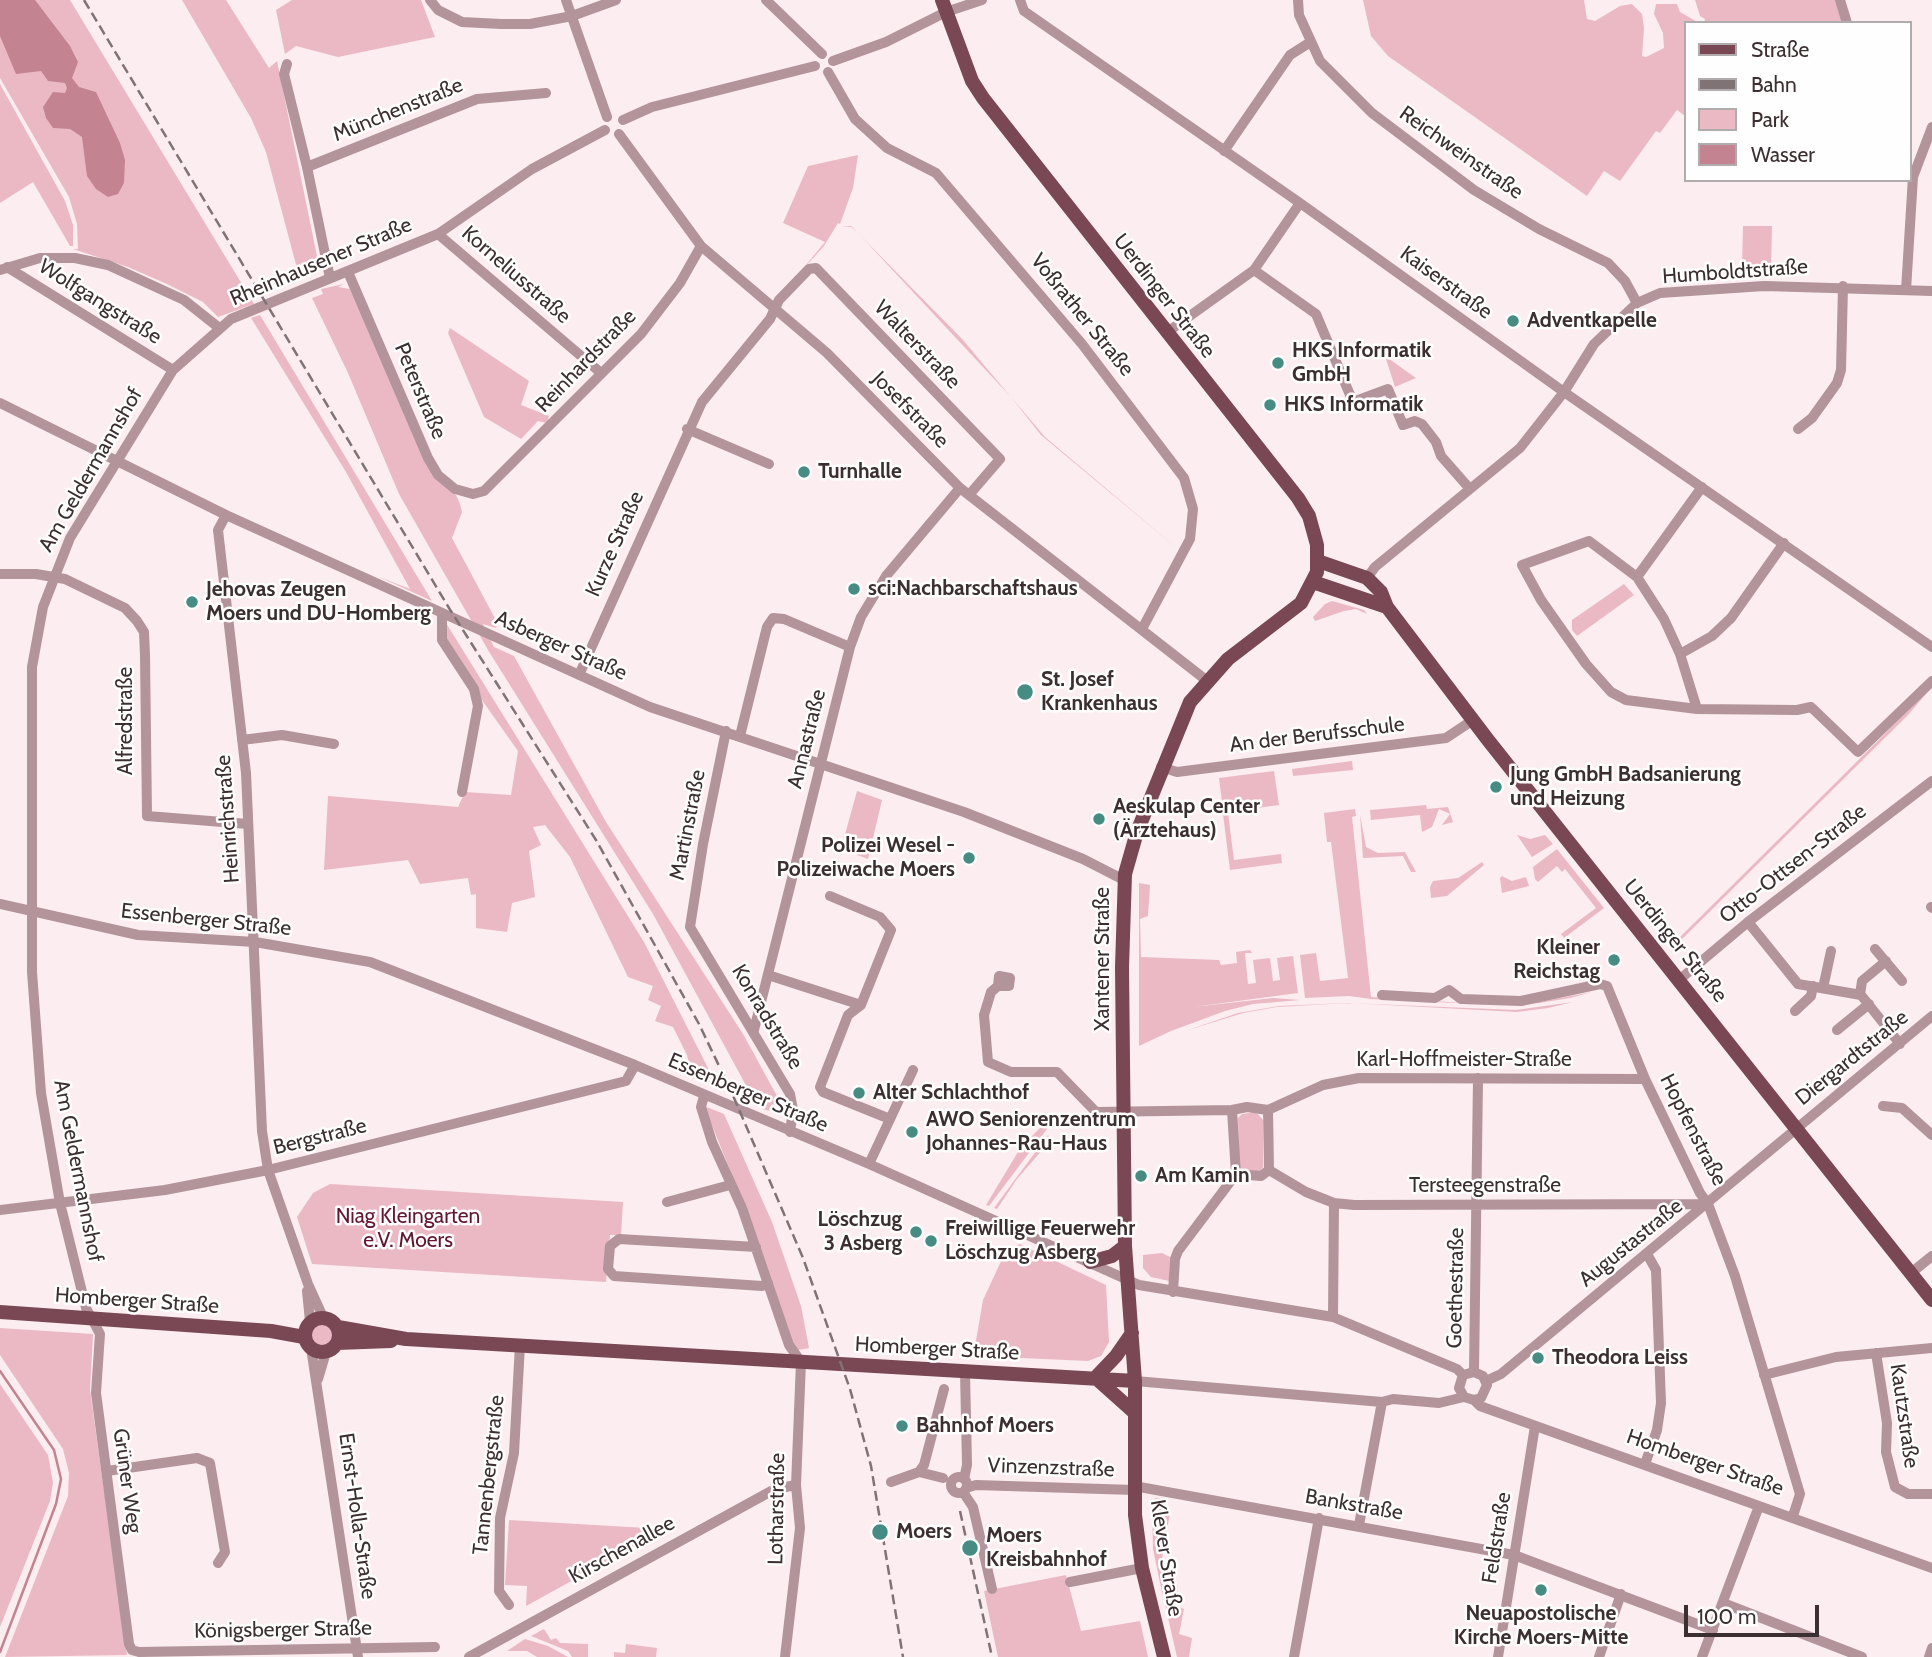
<!DOCTYPE html>
<html>
<head>
<meta charset="utf-8">
<style>
	body { margin:0 }
	#map { position:relative; width:1932px; height:1657px; overflow:hidden; background:#fbedf0; font-family:Cabin,sans-serif }
	canvas { display:block }
	.legend { position:absolute; left:1684px; top:21px; width:228px; height:161px; box-sizing:border-box; background:#fefefe; border:2px solid #b0abac; margin:0; padding:9px 12px; list-style:none; font-size:21px; color:#3c2f31 }
	.legend li { display:flex; align-items:center; gap:14px; height:35px }
	.legend b { width:35px; border:2px solid #b0abac }
	.scale { position:absolute; left:1684px; top:1605px; width:135px; height:32px; box-sizing:border-box; border:4px solid #3c2f31; border-top:0; padding-left:9px; font-size:21px; line-height:24px; white-space:nowrap; color:#3c2f31; -webkit-text-stroke:5px #fefefe; paint-order:stroke }
</style>
</head>
<body>
<div id="map">
<canvas width="1932" height="1657"></canvas>
<ul class="legend">
<li><b style="height:9px;background:#794854"></b>Straße</li>
<li><b style="height:9px;background:#807375"></b>Bahn</li>
<li><b style="height:19px;background:#ebb9c4"></b>Park</li>
<li><b style="height:19px;background:#c38391"></b>Wasser</li>
</ul>
<div class="scale">100 m</div>
</div>
<script>
const context = document.querySelector('canvas').getContext('2d');
context.lineJoin = 'round';
function fillPath(path, color) { context.fillStyle = color; context.fill(path, 'evenodd'); }
const shape = rows => new Path2D(rows.map(r => 'M' + r).join(''));
function strokePath(path, color, width, dash) { context.strokeStyle = color; context.lineWidth = width; context.lineCap = dash ? 'butt' : 'round'; context.setLineDash(dash || []); context.stroke(path); }
function drawText(font, color, halo, rows, align = 'center') {
  context.font = font + ' Cabin,sans-serif'; context.lineWidth = 5; context.setLineDash([]); context.textBaseline = 'middle'; context.strokeStyle = halo; context.fillStyle = color; for (const [text, x, y, turn = 0] of rows) {
    context.save(); context.translate(x, y); context.rotate((+turn || 0) * Math.PI / 180); context.textAlign = isNaN(turn) ? turn : align; if (halo) context.strokeText(text, 0, 0); context.fillText(text, 0, 0); context.restore();
  }
}
fillPath(shape([
	[0,0,70,0,254,304,218,317,203,302,167,284,128,267,73,249,78,249,77,224,69,197,0,78],
	[182,0,226,0,269,68,277,61,319,266,315,274,308,276,298,272,266,152,251,118],
	[292,0,421,0,435,37,338,57,296,46,285,54,276,10],
	[1363,0,1584,0,1587,19,1595,21,1620,6,1632,4,1642,14,1644,28,1642,56,1646,57,1664,48,1663,33,1654,14,1656,4,1677,4,1680,12,1699,23,1685,23,1685,116,1677,110,1660,133,1656,131,1620,181,1604,171,1587,196,1388,56,1371,36],
	[1695,0,1838,0,1845,23,1704,23,1705,19,1700,16],
	[0,84,65,201,73,225,73,246,70,246,33,182,0,203],
	[858,155,853,188,840,224,838,223,824,246,797,276,825,242,783,223,808,166],
	[851,226,963,340,1010,396,858,233,851,227,842,227],
	[1743,226,1772,226,1771,269,1742,268],
	[344,284,338,287,350,289,440,482,456,495,460,504,462,512,452,538,498,624,496,628,483,624,494,647,514,656,606,822,743,1034,777,1096,781,1106,776,1111,765,1110,755,1102,653,914,488,650,399,494,348,373,312,298,323,294,321,289],
	[260,315,352,468,432,601,377,576,410,589,346,472,251,318],
	[450,328,529,381,521,405,549,416,547,423,538,421,521,439,484,417,448,333],
	[1385,356,1409,373,1416,378,1395,387],
	[1011,397,1045,437,1179,550,1041,435],
	[1624,584,1634,595,1577,636,1572,630,1572,620],
	[1332,601,1364,610,1367,614,1356,609,1344,611,1315,621,1313,617,1325,604],
	[446,623,644,942,708,1068,710,1082,692,1078,687,1055,673,1027,655,1021,661,1006,648,1000,653,986,628,977,570,857,545,825,533,827,541,845,529,851,535,897,512,903,507,932,476,928,476,894,471,895,468,878,420,884,408,860,324,870,328,796,458,807,465,792,511,795,518,751,479,696,447,643],
	[1932,687,1908,715,1672,949,1670,947],
	[1352,761,1353,770,1293,776,1292,769],
	[1274,771,1279,805,1227,812,1226,802,1222,802,1219,778],
	[857,791,882,800,868,859,841,849],
	[1426,805,1427,809,1448,807,1453,822,1442,825,1450,814,1439,809,1432,827,1422,832,1420,815,1371,820,1370,810],
	[1355,809,1356,816,1352,817,1371,997,1496,1005,1539,1002,1592,992,1570,998,1539,1003,1516,1005,1498,1005,1371,999,1349,996,1305,998,1300,955,1316,953,1320,981,1348,978,1331,842,1327,842,1324,813],
	[1228,813,1234,860,1281,854,1282,863,1230,870,1223,814],
	[1360,815,1366,847,1378,853,1405,852,1416,872,1411,872,1403,856,1363,858],
	[1517,835,1530,839,1545,835,1553,844,1532,857],
	[1557,849,1604,908,1564,938,1561,934,1596,908,1565,869,1562,872,1557,866,1538,882,1535,879,1533,867],
	[1482,862,1484,865,1447,896,1431,898,1430,887,1433,881,1458,878],
	[1502,876,1512,881,1526,877,1529,886,1502,893,1500,878],
	[1139,883,1150,885,1148,916,1140,919,1141,957,1219,960,1221,965,1237,963,1236,952,1250,950,1252,953,1245,953,1248,984,1256,983,1253,960,1270,958,1273,981,1280,980,1277,958,1293,956,1298,993,1193,1007,1273,998,1300,1000,1253,1004,1225,1011,1171,1031,1139,1046],
	[1573,1002,1548,1008,1517,1012,1349,1003,1277,1007,1243,1013,1185,1031,1238,1013,1279,1006,1347,1003,1516,1010],
	[704,1106,724,1114,772,1222,801,1306,809,1348,793,1351,748,1214],
	[1256,1112,1263,1120,1263,1167,1259,1172,1239,1169,1238,1118,1242,1114],
	[1043,1125,1047,1129,989,1206,986,1205,1021,1147],
	[1048,1135,1051,1140,1017,1179,997,1209,994,1208],
	[330,1184,623,1202,621,1235,610,1235,606,1282,312,1264,297,1217,313,1193],
	[1020,1244,1106,1285,1109,1342,1101,1356,1088,1361,977,1356,974,1352,983,1300,1003,1257,1012,1247],
	[1162,1253,1170,1257,1169,1281,1151,1277,1143,1268,1143,1255],
	'311 1334a11 11 0 1 1 22 0a11 11 0 1 1-22 0Z',
	[0,1328,93,1334,90,1390,127,1655,5,1657,68,1496,69,1473,63,1449,0,1355],
	[0,1384,48,1455,53,1483,50,1501,0,1627],
	[1156,1498,1163,1499,1170,1513,1162,1559,1178,1587,1176,1606,1184,1609,1179,1634,1192,1638,1189,1657,1177,1657,1160,1583,1153,1549,1152,1501],
	[509,1520,646,1528,655,1535,526,1606,527,1586,505,1585],
	[1066,1575,1081,1631,1140,1621,1148,1657,998,1657,984,1591],
	[544,1629,551,1640,556,1638,560,1643,588,1644,588,1657,572,1657,568,1651,531,1636],
	[525,1639,548,1646,568,1657,537,1657,527,1651,507,1651],
	[626,1644,657,1648,656,1657,614,1657,614,1652,625,1653]
]), '#ebb9c4');
fillPath(shape([
	[0,0,35,0,70,46,78,62,72,78,79,87,96,92,120,143,125,160,124,183,118,194,108,197,96,189,87,176,82,137,70,129,53,128,46,118,43,107,53,92,65,93,67,88,65,83,48,81,41,71,16,74,0,36]
]), '#c38391');
strokePath(shape([
	[0,1371,54,1450,61,1479,56,1504,0,1652]
]), '#c38391', 2.5);
strokePath(shape([
	[430,0,438,10,462,22,501,24,530,24,572,16,616,0],
	[566,0,607,117],
	[766,0,822,54],
	[1020,0,1024,11,1300,203,1564,392,1932,647],
	[1298,0,1299,15,1320,61,1372,113,1474,190,1539,229,1608,263,1625,281,1637,303],
	[1840,0,1847,23],
	[833,61,886,42,946,12,982,0],
	[287,64,284,74,307,167,330,278],
	[828,72,855,119,887,148,936,173,1082,344,1184,478,1193,509,1190,539,1142,629],
	[623,120,652,107,815,66],
	[619,134,701,246,827,353,960,488,1206,680],
	[1224,151,1290,55,1309,43],
	[307,167,477,99,546,93],
	[438,234,601,373],
	[7,267,173,370],
	[0,270,40,258,75,258,108,265,184,300,218,327],
	[1254,270,1316,314,1353,402,1388,389,1403,425,1415,421,1422,424,1436,442,1441,456,1470,489],
	[348,272,428,458,438,475,455,489,473,494,484,491,641,334,680,283,701,246],
	[1906,290,1913,177,1932,127],
	[1166,333,1254,270,1300,203],
	[0,403,226,515,650,707,964,812,1083,859,1124,880],
	[687,429,769,464],
	[1798,429,1812,418,1837,383,1841,370,1843,286],
	[226,515,218,530,246,773,262,1131,268,1170,308,1284,323,1317],
	[0,574,36,574,65,579,125,608,137,621,144,632,145,655,147,816,248,824],
	[1637,577,1589,541,1522,565,1541,600,1586,664,1611,692,1626,700,1697,709,1797,710,1811,707,1858,752,1932,681],
	[1367,578,1375,567,1520,448,1564,392,1594,344,1637,303,1660,293,1764,286,1932,291],
	[442,615,442,640,474,689,478,706,462,792],
	[1680,654,1712,636,1731,618,1784,543],
	[579,675,702,402,770,319,779,300,809,269,816,268,1000,459,969,495],
	[1697,709,1680,654,1664,619,1637,577,1702,487],
	[726,731,703,844,690,927,790,1094,793,1110,790,1132],
	[740,736,767,627,773,618,784,619,850,647],
	[242,740,282,735,334,744],
	[1161,767,1177,772,1446,738,1473,720],
	[0,904,138,935,255,942,370,962,635,1065,869,1164,1139,1285,1333,1317,1457,1369,1463,1375],
	[1931,907,1932,908],
	[1748,922,1798,984,1861,995,1900,1044],
	[1875,949,1902,981],
	[768,975,861,1005,891,930,880,917,830,896],
	[1679,980,1748,922,1932,781],
	[998,986,999,976,1010,978,1009,986,998,986,991,992,984,1015,988,1062,1011,1072,1057,1072,1096,1112,1232,1110,1247,1107,1268,1110,1323,1085,1359,1078,1645,1079],
	[1823,988,1831,951],
	[1382,995,1435,998,1449,990,1461,999,1521,1001,1600,984,1607,986,1645,1079,1700,1193,1708,1204,1735,1276,1800,1494,1793,1516],
	[1860,995,1862,981,1886,961],
	[861,1005,848,1015,820,1087,823,1092,890,1119],
	[1795,1011,1811,996,1813,986],
	[754,1030,850,647,861,617,886,576,960,488],
	[1837,1030,1869,1004],
	[704,1096,701,1107,712,1142,742,1208,789,1345,801,1362,796,1485,800,1528,785,1657],
	[1883,1106,1902,1108,1932,1135],
	[1232,1110,1236,1174],
	[869,1164,913,1070],
	[1269,1170,1306,1192,1334,1203,1354,1205,1708,1204],
	[1236,1174,1261,1176,1269,1170,1268,1110],
	[667,1202,730,1185],
	[0,1210,165,1190,268,1170,626,1081,635,1065],
	[756,1247,619,1239,610,1246,608,1269,614,1276,762,1286,768,1283],
	[1911,1273,1932,1256],
	[307,1291,310,1321],
	[1173,1292,1175,1259,1178,1251,1236,1174],
	[1333,1317,1334,1203],
	[311,1348,358,1657],
	[1876,1353,1887,1423,1886,1452,1895,1487,1908,1494,1932,1494],
	[1474,1372,1478,1078],
	[1764,1375,1836,1357,1932,1348],
	[318,1379,326,1352],
	[1135,1381,1382,1402,1393,1399,1439,1403,1464,1397,1474,1400,1481,1398,1487,1385,1483,1376,1474,1372,1463,1375,1459,1388,1464,1397],
	[1486,1381,1501,1374,1932,1016],
	[1474,1400,1480,1406,1932,1568],
	[1645,1464,1657,1430,1661,1403,1656,1270,1647,1254],
	[107,1471,197,1458,210,1463,225,1552,218,1563],
	[919,1472,943,1478],
	'951 1485a8 8 0 1 1 16 0a8 8 0 1 1-16 0Z',
	[964,1479,967,1465,965,1372],
	[891,1482,919,1472,924,1465,944,1389],
	[1134,1486,1514,1555,1713,1630],
	[966,1488,976,1485,1134,1490],
	[963,1492,973,1507,992,1589],
	[1359,1525,1382,1402],
	[1070,1582,1142,1568],
	[1723,1603,1862,1657],
	[509,1605,499,1591,500,1518,514,1453,520,1345],
	[435,1647,139,1652,132,1650,129,1644,96,1393,100,1334,86,1308,60,1203,41,1093,32,972,32,667,43,607,70,538,173,370,231,319,438,234,532,169,605,130],
	[469,1657,775,1489,796,1485],
	[1294,1657,1319,1518],
	[1498,1657,1535,1426],
	[1599,1657,1621,1594],
	[1702,1657,1759,1506],
	[1929,1657,1932,1648]
]), '#b2949a', 10);
strokePath(shape([
	[942,0,972,81,983,98,1298,498,1309,516,1317,545,1317,572,1301,603,1228,659,1190,702,1137,832,1125,874,1122,967,1125,1246,1135,1381,1135,1515,1142,1568,1164,1657],
	[1318,561,1367,578,1381,592,1387,607,1488,740,1932,1300],
	[1313,582,1387,607],
	[1090,1262,1112,1256,1125,1246],
	[0,1312,271,1331,304,1337],
	'305 1335a17 17 0 1 1 34 0a17 17 0 1 1-34 0Z',
	[338,1327,406,1339,1135,1381],
	[337,1343,391,1341],
	[1095,1378,1116,1356,1132,1333],
	[1097,1379,1135,1413]
]), '#794854', 14);
strokePath(shape([
	[84,0,449,608,596,840,699,1024,731,1091,803,1258,850,1389,871,1466,903,1657],
	[960,1511,992,1657]
]), '#807375', 2.5, [10, 5]);
for (const [x, y, r, color] of [
	[1513,321,7,"#468c83"],
	[1278,363,7,"#468c83"],
	[1270,405,7,"#468c83"],
	[804,472,7,"#468c83"],
	[854,589,7,"#468c83"],
	[192,602,7,"#468c83"],
	[1025,692,9,"#468c83"],
	[1496,787,7,"#468c83"],
	[1099,819,7,"#468c83"],
	[969,858,7,"#468c83"],
	[1614,960,7,"#468c83"],
	[859,1093,7,"#468c83"],
	[912,1132,7,"#468c83"],
	[1141,1176,7,"#468c83"],
	[916,1232,7,"#468c83"],
	[931,1241,7,"#468c83"],
	[1538,1358,7,"#468c83"],
	[902,1426,7,"#468c83"],
	[880,1532,9,"#468c83"],
	[970,1548,9,"#468c83"],
	[1541,1590,7,"#468c83"]
]) { const dot = new Path2D(); dot.arc(x, y, r, 0, 2 * Math.PI); context.fillStyle = color; context.fill(dot); strokePath(dot, '#fefefe', 2.5); }
drawText('21px', '#3c2f31', '#fefefe', [
	["Münchenstraße",398,110,-22],
	["Reichweinstraße",1461,153,35],
	["Rheinhausener Straße",321,262,-23],
	["Humboldtstraße",1735,272,-4],
	["Korneliusstraße",516,275,41],
	["Kaiserstraße",1446,283,36],
	["Uerdinger Straße",1164,296,52],
	["Wolfgangstraße",100,302,32],
	["Voßrather Straße",1082,315,51],
	["Walterstraße",917,345,46],
	["Reinhardstraße",586,361,-46],
	["Peterstraße",420,391,67],
	["Josefstraße",910,410,45],
	["Am Geldermannshof",91,470,-60],
	["Kurze Straße",615,544,-66],
	["Asberger Straße",561,646,24],
	["Alfredstraße",126,721,-90],
	["An der Berufsschule",1317,735,-7],
	["Annastraße",807,739,-76],
	["Heinrichstraße",228,819,-94],
	["Martinstraße",688,825,-79],
	["Otto-Ottsen-Straße",1793,864,-38],
	["Essenberger Straße",206,920,6],
	["Uerdinger Straße",1675,941,51],
	["Xantener Straße",1103,959,-90],
	["Konradstraße",767,1017,59],
	["Diergardtstraße",1852,1058,-39],
	["Karl-Hoffmeister-Straße",1464,1060],
	["Essenberger Straße",748,1093,23],
	["Hopfenstraße",1693,1130,63],
	["Bergstraße",320,1137,-14],
	["Am Geldermannshof",78,1171,79],
	["Tersteegenstraße",1485,1186],
	["Augustastraße",1631,1243,-39],
	["Goethestraße",1456,1288,-89],
	["Homberger Straße",137,1301,4],
	["Homberger Straße",937,1349,3],
	["Kautzstraße",1904,1416,82],
	["Homberger Straße",1705,1463,19],
	["Vinzenzstraße",1051,1468,2],
	["Tannenbergstraße",489,1475,-84],
	["Grüner Weg",127,1481,82],
	["Bankstraße",1354,1505,10],
	["Lotharstraße",777,1509,-89],
	["Ernst-Holla-Straße",357,1516,82],
	["Feldstraße",1497,1538,-81],
	["Kirschenallee",622,1550,-29],
	["Klever Straße",1166,1558,81],
	["Königsberger Straße",283,1630,-1]
]);
drawText('bold 21px', '#3c2f31', '#fefefe', [
	["Adventkapelle",1527,321],
	["HKS Informatik",1292,351],
	["GmbH",1292,375],
	["HKS Informatik",1284,405],
	["Turnhalle",818,472],
	["sci:Nachbarschaftshaus",868,589],
	["Jehovas Zeugen",206,590],
	["Moers und DU-Homberg",206,614],
	["St. Josef",1041,680],
	["Krankenhaus",1041,704],
	["Jung GmbH Badsanierung",1510,775],
	["und Heizung",1510,799],
	["Aeskulap Center",1113,807],
	["(Ärztehaus)",1113,831],
	["Polizei Wesel -",955,846,"right"],
	["Polizeiwache Moers",955,870,"right"],
	["Kleiner",1600,948,"right"],
	["Reichstag",1600,972,"right"],
	["Alter Schlachthof",873,1093],
	["AWO Seniorenzentrum",926,1120],
	["Johannes-Rau-Haus",926,1144],
	["Am Kamin",1155,1176],
	["Löschzug",902,1220,"right"],
	["3 Asberg",902,1244,"right"],
	["Freiwillige Feuerwehr",945,1229],
	["Löschzug Asberg",945,1253],
	["Theodora Leiss",1552,1358],
	["Bahnhof Moers",916,1426],
	["Moers",896,1532],
	["Moers",986,1536],
	["Kreisbahnhof",986,1560],
	["Neuapostolische",1541,1614,"center"],
	["Kirche Moers-Mitte",1541,1638,"center"]
], 'left');
drawText('21px', '#631630', '#fefefe', [
	["Niag Kleingarten",408,1217],
	["e.V. Moers",408,1241]
]);
</script>
</body>
</html>
